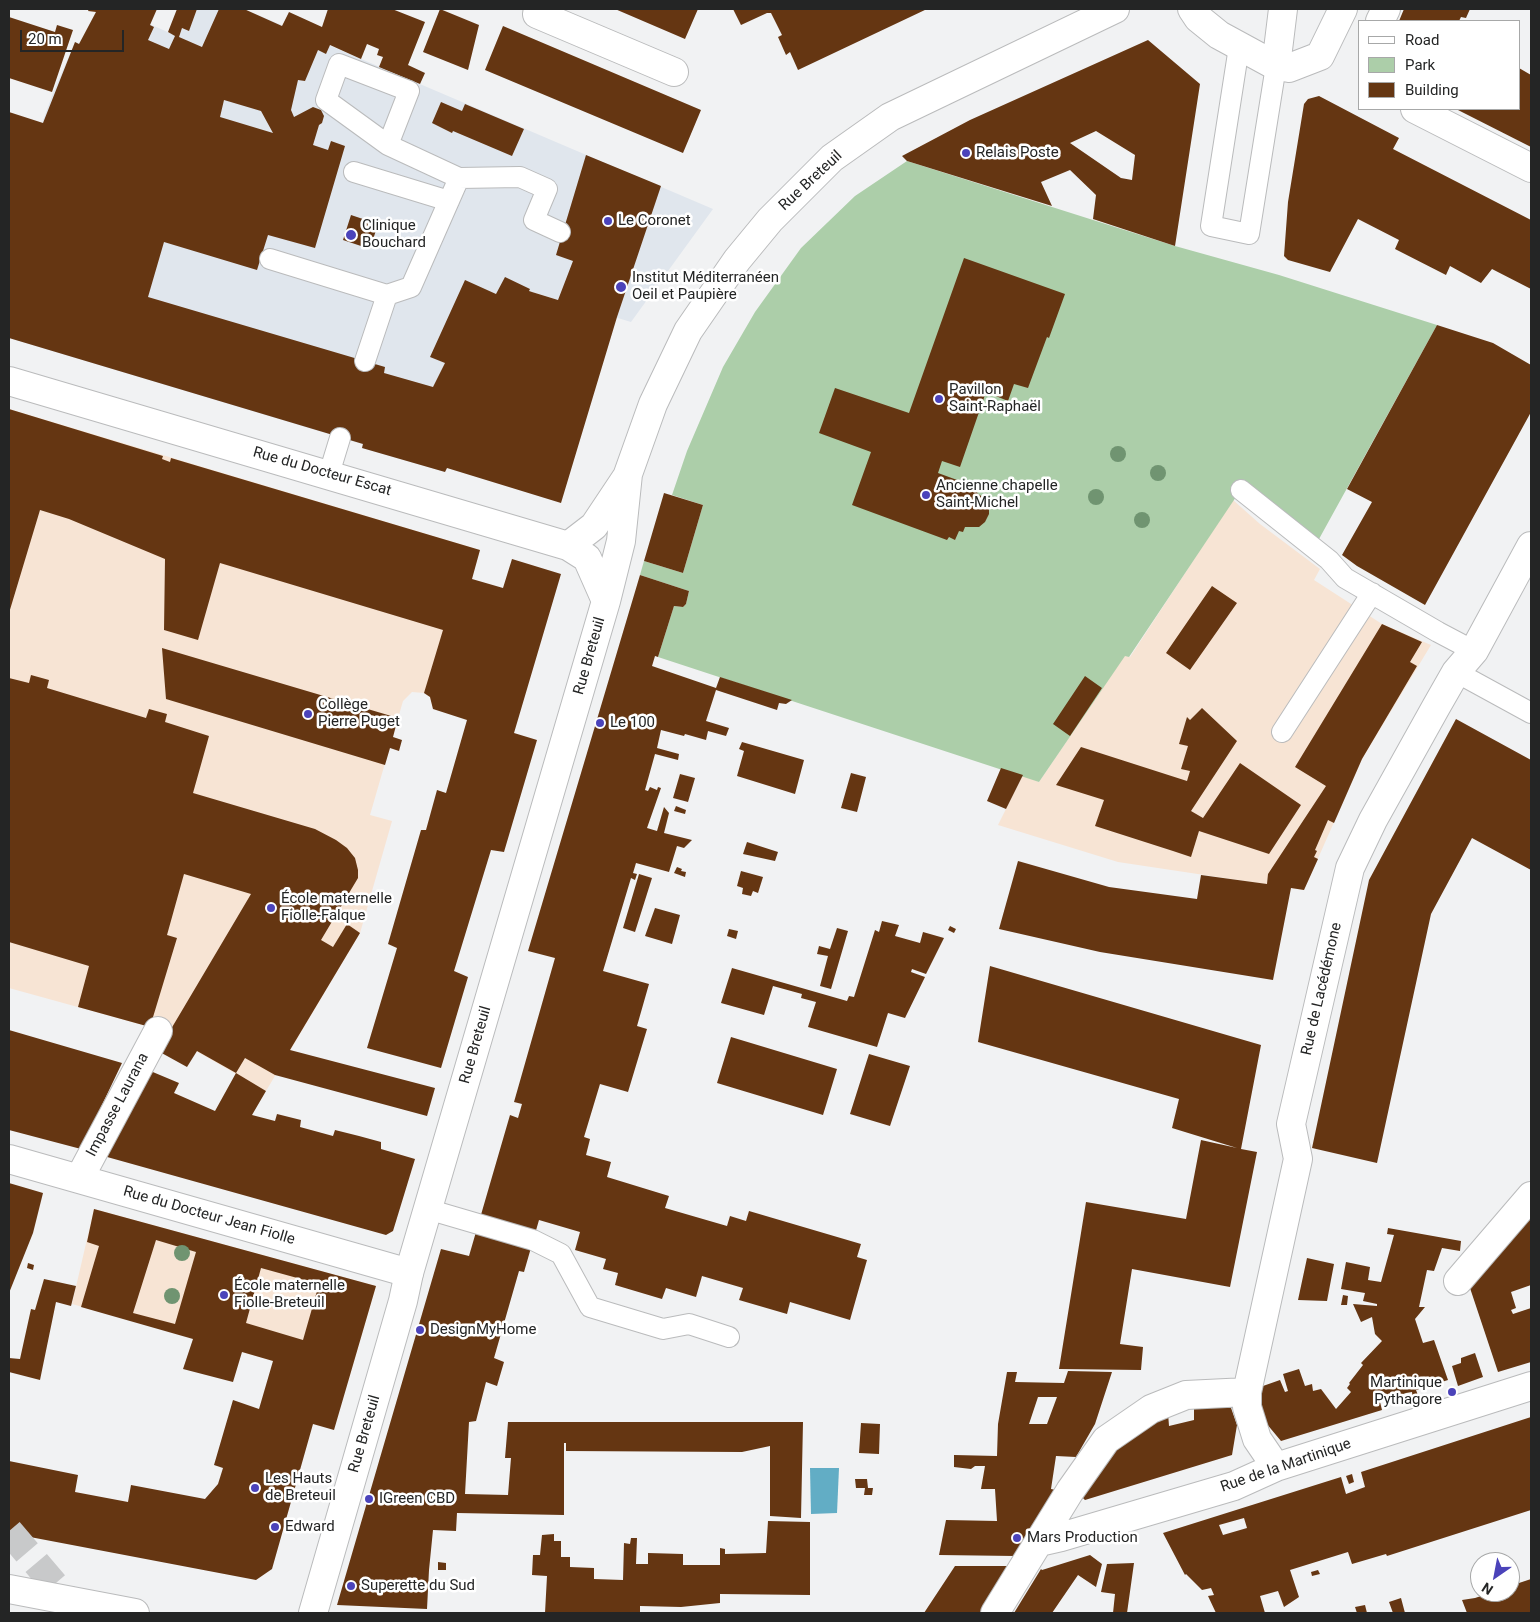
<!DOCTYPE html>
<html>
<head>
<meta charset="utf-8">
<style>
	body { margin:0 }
	#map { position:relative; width:1540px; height:1622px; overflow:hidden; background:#f1f2f3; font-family:Roboto,sans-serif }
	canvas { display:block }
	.frame { position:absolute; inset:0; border:10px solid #242525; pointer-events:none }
	.legend { position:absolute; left:1358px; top:20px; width:162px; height:90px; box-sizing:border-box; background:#fff; border:1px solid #a7a8a8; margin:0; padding:6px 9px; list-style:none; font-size:15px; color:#242525 }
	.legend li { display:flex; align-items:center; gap:10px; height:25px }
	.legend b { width:25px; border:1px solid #a7a8a8 }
	.north { position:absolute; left:1470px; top:1552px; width:50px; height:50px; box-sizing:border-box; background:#fff; border:1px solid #a7a8a8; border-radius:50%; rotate:213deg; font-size:14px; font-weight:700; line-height:20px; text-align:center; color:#242525 }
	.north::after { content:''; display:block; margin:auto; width:18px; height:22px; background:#4b43ba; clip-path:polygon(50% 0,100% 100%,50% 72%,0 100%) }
	.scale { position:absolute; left:20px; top:30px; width:104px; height:22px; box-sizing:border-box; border:2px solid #242525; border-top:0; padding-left:6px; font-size:15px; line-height:18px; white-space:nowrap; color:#242525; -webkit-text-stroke:4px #fff; paint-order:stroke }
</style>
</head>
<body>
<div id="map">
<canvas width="1540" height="1622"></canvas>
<div class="frame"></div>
<ul class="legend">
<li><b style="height:6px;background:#fff"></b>Road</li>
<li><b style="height:14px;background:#accea9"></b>Park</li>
<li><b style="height:14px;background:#653612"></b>Building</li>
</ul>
<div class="north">N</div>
<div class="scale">20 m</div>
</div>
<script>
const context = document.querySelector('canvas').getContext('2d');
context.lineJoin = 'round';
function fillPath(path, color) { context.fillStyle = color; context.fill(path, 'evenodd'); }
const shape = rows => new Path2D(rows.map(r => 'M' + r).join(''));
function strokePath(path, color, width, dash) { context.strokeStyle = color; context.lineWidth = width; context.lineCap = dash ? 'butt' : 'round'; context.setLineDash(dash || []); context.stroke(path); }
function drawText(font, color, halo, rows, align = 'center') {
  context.font = font + ' Roboto,sans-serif'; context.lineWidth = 5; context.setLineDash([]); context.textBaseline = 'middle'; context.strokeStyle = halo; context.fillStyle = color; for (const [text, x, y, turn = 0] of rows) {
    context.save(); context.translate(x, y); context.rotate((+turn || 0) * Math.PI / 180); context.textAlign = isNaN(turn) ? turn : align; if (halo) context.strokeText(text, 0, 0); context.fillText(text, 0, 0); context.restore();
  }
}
fillPath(shape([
	[197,9,244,9,713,209,631,322,532,292,453,446,445,472,362,448,362,444,9,338,9,298,13,285,9,260,9,214,53,93,75,42,80,44,96,12,124,24,129,15,179,37,182,28,189,30]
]), '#e0e6ed');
fillPath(shape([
	[9,409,480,550,433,709,430,697,424,693,412,692,403,701,370,815,392,821,360,933,266,1091,168,1035,150,1027,9,988],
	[1233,500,1260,524,1320,569,1314,580,1382,624,1431,645,1362,759,1304,890,1118,862,998,825,1023,775,1039,782,1125,655,1130,657],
	[94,1209,376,1286,348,1382,72,1304]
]), '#f7e4d4');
fillPath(shape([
	[907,161,1175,246,1279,275,1437,325,1319,539,1246,482,1129,657,1125,656,1039,782,658,657,674,606,683,607,686,604,689,591,640,575,644,561,683,573,703,505,672,495,687,451,723,367,755,312,801,248,855,196]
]), '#accea9');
fillPath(shape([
	[810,1468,839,1468,837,1513,811,1514]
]), '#62adc5');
fillPath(shape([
	[89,9,157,9,150,25,154,27,148,40,169,49,175,36,168,32,177,9,197,9,189,31,182,28,179,37,202,47,219,9,244,9,282,26,289,12,322,27,328,9,392,9,425,22,408,65,425,73,420,84,379,67,383,57,377,55,379,49,367,44,361,59,330,45,326,54,318,50,305,81,298,80,291,110,294,117,313,107,321,110,324,116,322,123,319,125,313,145,328,150,331,141,345,146,315,248,268,235,257,270,164,242,148,297,385,367,384,373,433,387,445,363,430,357,465,280,496,294,505,277,530,289,529,291,532,292,558,300,573,261,556,255,586,155,661,186,617,317,561,503,447,468,445,472,362,448,363,444,9,338,9,267,10,268,9,260,9,112,43,123,75,42,79,44,96,12,88,11],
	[224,100,261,111,273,133,220,117],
	[440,9,479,25,468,70,423,52],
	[615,9,698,9,685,39],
	[733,9,927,9,798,70,790,52,786,55,778,37,782,35,771,13,767,13,741,25],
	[1404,9,1470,9,1466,18,1461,17,1459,21,1399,21],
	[9,17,55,32,57,25,73,30,52,92,9,78],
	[503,26,701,110,683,153,485,70],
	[1148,40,1200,84,1175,246,1093,219,1096,195,1070,170,1041,182,1052,206,907,161,902,156,970,120],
	[1096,131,1135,155,1132,180,1121,178,1070,143],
	[1519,68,1531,75,1531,147,1456,109,1519,109],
	[1319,96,1399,138,1393,149,1531,220,1531,289,1492,269,1481,283,1450,266,1446,275,1395,249,1399,240,1358,219,1330,272,1288,260,1284,256,1288,202,1304,104,1308,99],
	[441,102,462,111,465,104,524,129,512,156,453,131,452,133,432,123],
	[351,215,378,224,370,249,343,240],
	[964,258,1065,294,1049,338,1047,337,1028,388,1014,384,1008,401,986,392,960,467,942,461,938,473,979,488,977,493,984,498,989,505,989,514,985,522,979,527,965,527,963,532,959,531,955,540,949,537,947,540,852,505,871,452,819,433,835,388,909,413],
	[1437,325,1493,343,1531,365,1531,412,1425,605,1357,566,1342,555,1372,502,1347,489],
	[9,409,163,456,162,459,170,462,171,458,480,550,472,579,503,588,512,559,561,574,514,733,537,740,504,852,491,850,454,971,468,977,441,1068,367,1048,397,948,388,944,421,830,426,830,437,790,446,793,467,720,433,709,430,697,424,693,443,630,220,563,198,640,164,630,165,559,69,519,40,510,9,613],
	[664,493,703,505,683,573,644,561],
	[640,575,689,591,686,604,683,607,674,606,658,657,655,656,652,666,716,688,720,677,792,700,786,704,779,703,777,710,716,690,706,721,729,728,726,736,708,731,706,740,685,734,684,736,661,730,657,748,679,754,678,760,655,754,645,790,648,791,650,787,657,790,658,787,661,788,647,828,657,831,664,807,669,813,664,833,692,840,684,848,677,846,669,872,636,863,633,873,637,874,635,880,631,878,603,971,649,984,637,1026,647,1029,628,1092,600,1084,584,1137,590,1139,586,1155,611,1162,607,1177,669,1196,665,1208,727,1226,730,1216,746,1221,749,1211,861,1244,857,1257,867,1260,850,1320,790,1302,787,1314,739,1300,743,1288,702,1276,696,1297,666,1288,662,1299,615,1285,618,1273,603,1269,606,1259,575,1250,580,1232,539,1220,524,1272,519,1271,494,1358,504,1362,497,1386,486,1382,476,1421,469,1422,465,1494,508,1495,511,1458,505,1458,508,1422,803,1422,801,1518,770,1516,770,1446,742,1452,566,1451,566,1443,564,1443,564,1515,457,1513,456,1531,433,1530,429,1570,427,1609,337,1605,441,1249,469,1256,510,1115,518,1118,522,1104,514,1102,555,958,528,951],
	[1212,586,1237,603,1190,670,1166,653],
	[1382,624,1422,642,1410,662,1417,666,1362,759,1334,823,1328,820,1315,850,1317,851,1314,857,1318,859,1304,890,1291,888,1273,980,1100,952,999,929,1018,861,1109,887,1197,899,1201,875,1267,884,1268,874,1326,786,1295,767],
	[162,648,398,718,393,737,402,740,399,751,390,748,385,765,166,699],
	[31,675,49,680,47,688,146,718,149,709,167,714,165,722,209,736,193,793,315,829,336,840,347,848,355,858,358,870,358,878,321,940,333,947,347,924,360,933,290,1050,435,1088,427,1116,275,1075,245,1058,236,1073,197,1051,187,1067,158,1051,251,894,184,874,167,935,177,938,150,1027,78,1007,89,966,9,942,9,678,29,683],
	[1085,676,1102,688,1070,736,1053,724],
	[1202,708,1237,741,1191,811,1203,818,1240,763,1301,805,1269,854,1199,831,1191,857,1173,851,1095,826,1104,800,1056,785,1081,747,1187,781,1190,771,1181,769,1188,746,1179,744,1187,717,1190,720],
	[1456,719,1531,760,1531,870,1472,838,1431,914,1377,1163,1312,1148,1369,880],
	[742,742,804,760,795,794,737,776,744,751,739,749],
	[1001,768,1023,775,1006,809,987,801],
	[851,773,866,777,857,812,841,808],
	[680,774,695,778,688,802,673,798],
	[676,806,686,810,685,814,674,811],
	[747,842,778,852,775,861,743,854],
	[677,867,682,869,681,871,686,872,685,877,674,873],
	[741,871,763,877,758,893,753,891,751,896,742,894,743,888,737,886],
	[639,874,652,878,635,932,623,928],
	[655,908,680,915,672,944,645,936],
	[882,921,899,925,895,936,920,943,923,932,944,938,926,974,912,969,911,972,925,977,905,1018,888,1013,877,1047,808,1027,816,1002,801,998,802,994,773,986,764,1015,721,1003,732,968,847,1001,849,996,854,997,875,930,879,932],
	[950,926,956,929,954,933,948,930],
	[837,928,848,931,831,989,820,986,828,956,817,954,819,946,830,949],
	[729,929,738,931,736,939,727,936],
	[990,966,1261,1045,1241,1149,1257,1152,1230,1287,1132,1269,1120,1344,1143,1347,1141,1370,1059,1369,1086,1202,1186,1219,1201,1140,1237,1148,1172,1128,1179,1099,978,1042],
	[9,1030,122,1063,81,1149,9,1130],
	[731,1037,837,1069,823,1115,717,1083],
	[869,1054,910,1066,890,1126,850,1114],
	[148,1070,179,1083,174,1093,215,1111,236,1073,266,1091,252,1115,275,1121,277,1114,301,1120,300,1127,333,1136,335,1130,359,1136,381,1142,381,1149,415,1159,393,1231,386,1235,100,1155],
	[9,1183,43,1193,33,1233,9,1293],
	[94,1209,376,1286,334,1430,313,1424,272,1569,256,1580,9,1533,9,1461,78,1475,75,1492,128,1502,131,1485,205,1499,218,1484,223,1468,214,1465,233,1400,259,1409,273,1361,242,1352,233,1382,183,1369,193,1339,81,1307,99,1246,87,1242],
	[156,1240,196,1252,175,1324,133,1313],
	[261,1268,319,1284,303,1340,246,1323],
	[1531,1209,1531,1285,1511,1292,1516,1308,1511,1310,1513,1314,1531,1308,1531,1362,1498,1372,1468,1282],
	[1388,1228,1461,1241,1460,1251,1442,1248,1434,1271,1427,1270,1419,1307,1425,1307,1415,1319,1423,1343,1434,1340,1448,1380,1416,1390,1419,1398,1413,1400,1412,1392,1406,1393,1380,1402,1382,1410,1281,1441,1266,1423,1260,1400,1263,1386,1280,1380,1285,1392,1288,1391,1283,1374,1299,1369,1305,1386,1312,1384,1313,1391,1321,1389,1336,1409,1351,1392,1347,1388,1350,1384,1349,1383,1363,1365,1361,1363,1382,1341,1375,1334,1372,1317,1361,1322,1353,1304,1377,1306,1377,1304,1363,1301,1365,1293,1341,1289,1346,1262,1370,1267,1368,1280,1381,1282,1394,1235,1387,1234],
	[1307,1258,1334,1264,1327,1301,1298,1300],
	[28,1263,34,1265,33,1270,27,1268],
	[44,1279,76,1286,71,1306,56,1302,40,1380,9,1372,9,1358,20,1359,31,1309,35,1310],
	[1343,1295,1348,1296,1347,1305,1341,1305],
	[1475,1353,1483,1377,1458,1386,1452,1366,1461,1363,1461,1358],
	[1068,1371,1112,1372,1095,1424,1076,1457,1056,1456,1051,1489,1056,1490,1015,1556,939,1555,946,1520,997,1521,995,1489,981,1489,985,1466,975,1466,971,1469,954,1467,954,1455,997,1456,998,1424,1007,1372,1017,1372,1015,1382,1064,1383],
	[1038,1397,1057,1397,1047,1424,1029,1424],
	[1194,1405,1230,1405,1237,1425,1232,1455,1085,1500,1082,1497,1115,1444,1168,1413,1169,1426,1194,1420],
	[1531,1417,1531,1510,1387,1556,1386,1554,1352,1564,1348,1552,1290,1570,1299,1597,1284,1607,1278,1591,1260,1596,1265,1613,1216,1613,1208,1596,1214,1595,1211,1588,1202,1590,1186,1574,1185,1575,1163,1533,1341,1477,1346,1494,1365,1487,1361,1472],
	[1244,1518,1247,1528,1223,1535,1219,1525],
	[861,1423,880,1424,879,1454,859,1453],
	[1352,1474,1354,1482,1349,1484,1346,1476],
	[855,1479,867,1479,868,1488,873,1488,872,1495,864,1495,865,1488,856,1488],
	[768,1521,810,1522,810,1595,720,1594,720,1603,681,1607,640,1606,640,1612,636,1612,636,1613,545,1613,547,1576,532,1575,533,1555,540,1555,542,1535,554,1534,554,1541,561,1541,561,1557,570,1557,570,1567,594,1568,594,1579,623,1580,624,1543,630,1544,631,1538,637,1538,636,1564,648,1564,648,1553,683,1554,683,1565,720,1565,720,1548,725,1549,725,1554,766,1553],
	[1090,1555,1102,1564,1096,1587,1078,1575,1052,1613,1014,1613,1041,1569,1042,1570],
	[438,1562,446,1563,446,1570,438,1570],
	[1134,1563,1127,1613,1113,1613,1115,1594,1101,1592,1107,1564],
	[955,1566,1009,1566,981,1613,924,1613],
	[1318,1570,1320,1574,1312,1576,1311,1572],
	[1531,1579,1531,1613,1467,1613,1462,1600,1475,1598,1493,1592,1510,1592,1510,1586],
	[1401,1598,1405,1613,1393,1613,1389,1602],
	[1365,1605,1367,1613,1357,1613,1355,1607]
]), '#653612');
strokePath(shape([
	[9,1531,77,1611]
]), '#c8c9ca', 28, [28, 14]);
const service = shape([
	[1239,47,1211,226,1249,234,1276,66],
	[388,145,409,91,339,64,326,100,388,145,459,178],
	[354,172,449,201],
	[270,259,387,295],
	[365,361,387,295,411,287,459,178,520,177,547,189,534,220,560,232],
	[329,474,340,438],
	[1241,490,1329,560,1345,578,1438,632,1474,651],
	[1456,672,1531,713],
	[1282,732,1372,593],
	[427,1209,533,1240,561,1254,590,1307,663,1329,689,1324,729,1337]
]);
const pedestrian = shape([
	[1458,1281,1531,1196]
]);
const minor = shape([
	[540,9,537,14,674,72],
	[1192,9,1198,18,1219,35,1276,66,1283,9],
	[1380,21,1386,9],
	[1276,66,1289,68,1320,56,1343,9],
	[1415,109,1531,168],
	[9,1159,409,1273],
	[79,1179,158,1031],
	[1276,1467,1257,1439,1247,1407,1247,1392,1298,1159,1291,1124,1350,868,1373,820,1436,707,1456,672,1474,651,1531,546],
	[1039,1542,1061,1537,1234,1486,1276,1467,1531,1386],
	[9,1589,135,1613],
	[995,1613,1070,1491,1106,1440,1151,1409,1186,1395,1247,1392]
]);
const tertiary = shape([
	[9,381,568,546,587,558,606,601],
	[568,546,594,526,626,478],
	[313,1613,403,1301,409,1273,606,601,621,541,628,474,653,404,688,331,737,260,770,220,832,158,890,117,1115,9]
]);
strokePath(service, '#babbbc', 22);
strokePath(pedestrian, '#babbbc', 30);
strokePath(minor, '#babbbc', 30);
strokePath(tertiary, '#babbbc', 30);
strokePath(service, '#fff', 20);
strokePath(pedestrian, '#fff', 28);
strokePath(minor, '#fff', 28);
strokePath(tertiary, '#fff', 28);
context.fillStyle = '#709471';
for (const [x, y] of [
	[1118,454],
	[1158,473],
	[1096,497],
	[1142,520],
	[182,1253],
	[172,1296]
]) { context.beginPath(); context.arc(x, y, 8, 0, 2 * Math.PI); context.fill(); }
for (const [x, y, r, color] of [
	[966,153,5,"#4b43ba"],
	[608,221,5,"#4b43ba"],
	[351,235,6,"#4b43ba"],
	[621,287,6,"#4b43ba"],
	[939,399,5,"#4b43ba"],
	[926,495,5,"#4b43ba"],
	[308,714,5,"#4b43ba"],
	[600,723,5,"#4b43ba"],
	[271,908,5,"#4b43ba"],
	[224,1295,5,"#4b43ba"],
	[420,1330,5,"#4b43ba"],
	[1452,1392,5,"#4b43ba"],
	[255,1488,5,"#4b43ba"],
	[369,1499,5,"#4b43ba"],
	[275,1527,5,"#4b43ba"],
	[1017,1538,5,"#4b43ba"],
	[351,1586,5,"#4b43ba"]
]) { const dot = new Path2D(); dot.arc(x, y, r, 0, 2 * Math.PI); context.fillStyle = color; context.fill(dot); strokePath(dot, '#fff', 2); }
drawText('15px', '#242525', '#fff', [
	["Relais Poste",976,153],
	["Le Coronet",618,221],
	["Clinique",362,226],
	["Bouchard",362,243],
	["Institut Méditerranéen",632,278],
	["Oeil et Paupière",632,295],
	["Pavillon",949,390],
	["Saint-Raphaël",949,407],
	["Ancienne chapelle",936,486],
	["Saint-Michel",936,503],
	["Collège",318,705],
	["Pierre Puget",318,722],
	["Le 100",610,723],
	["École maternelle",281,899],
	["Fiolle-Falque",281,916],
	["École maternelle",234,1286],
	["Fiolle-Breteuil",234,1303],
	["DesignMyHome",430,1330],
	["Martinique",1442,1383,"right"],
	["Pythagore",1442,1400,"right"],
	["Les Hauts",265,1479],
	["de Breteuil",265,1496],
	["IGreen CBD",379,1499],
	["Edward",285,1527],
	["Mars Production",1027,1538],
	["Superette du Sud",361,1586]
], 'left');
drawText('15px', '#242525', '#fff', [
	["Rue Breteuil",811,181,-43],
	["Rue du Docteur Escat",322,472,16],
	["Rue Breteuil",590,656,-74],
	["Rue de Lacédémone",1322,989,-77],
	["Rue Breteuil",476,1045,-74],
	["Impasse Laurana",118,1105,-62],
	["Rue du Docteur Jean Fiolle",209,1216,16],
	["Rue Breteuil",365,1434,-74],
	["Rue de la Martinique",1286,1466,-19]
]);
</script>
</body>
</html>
